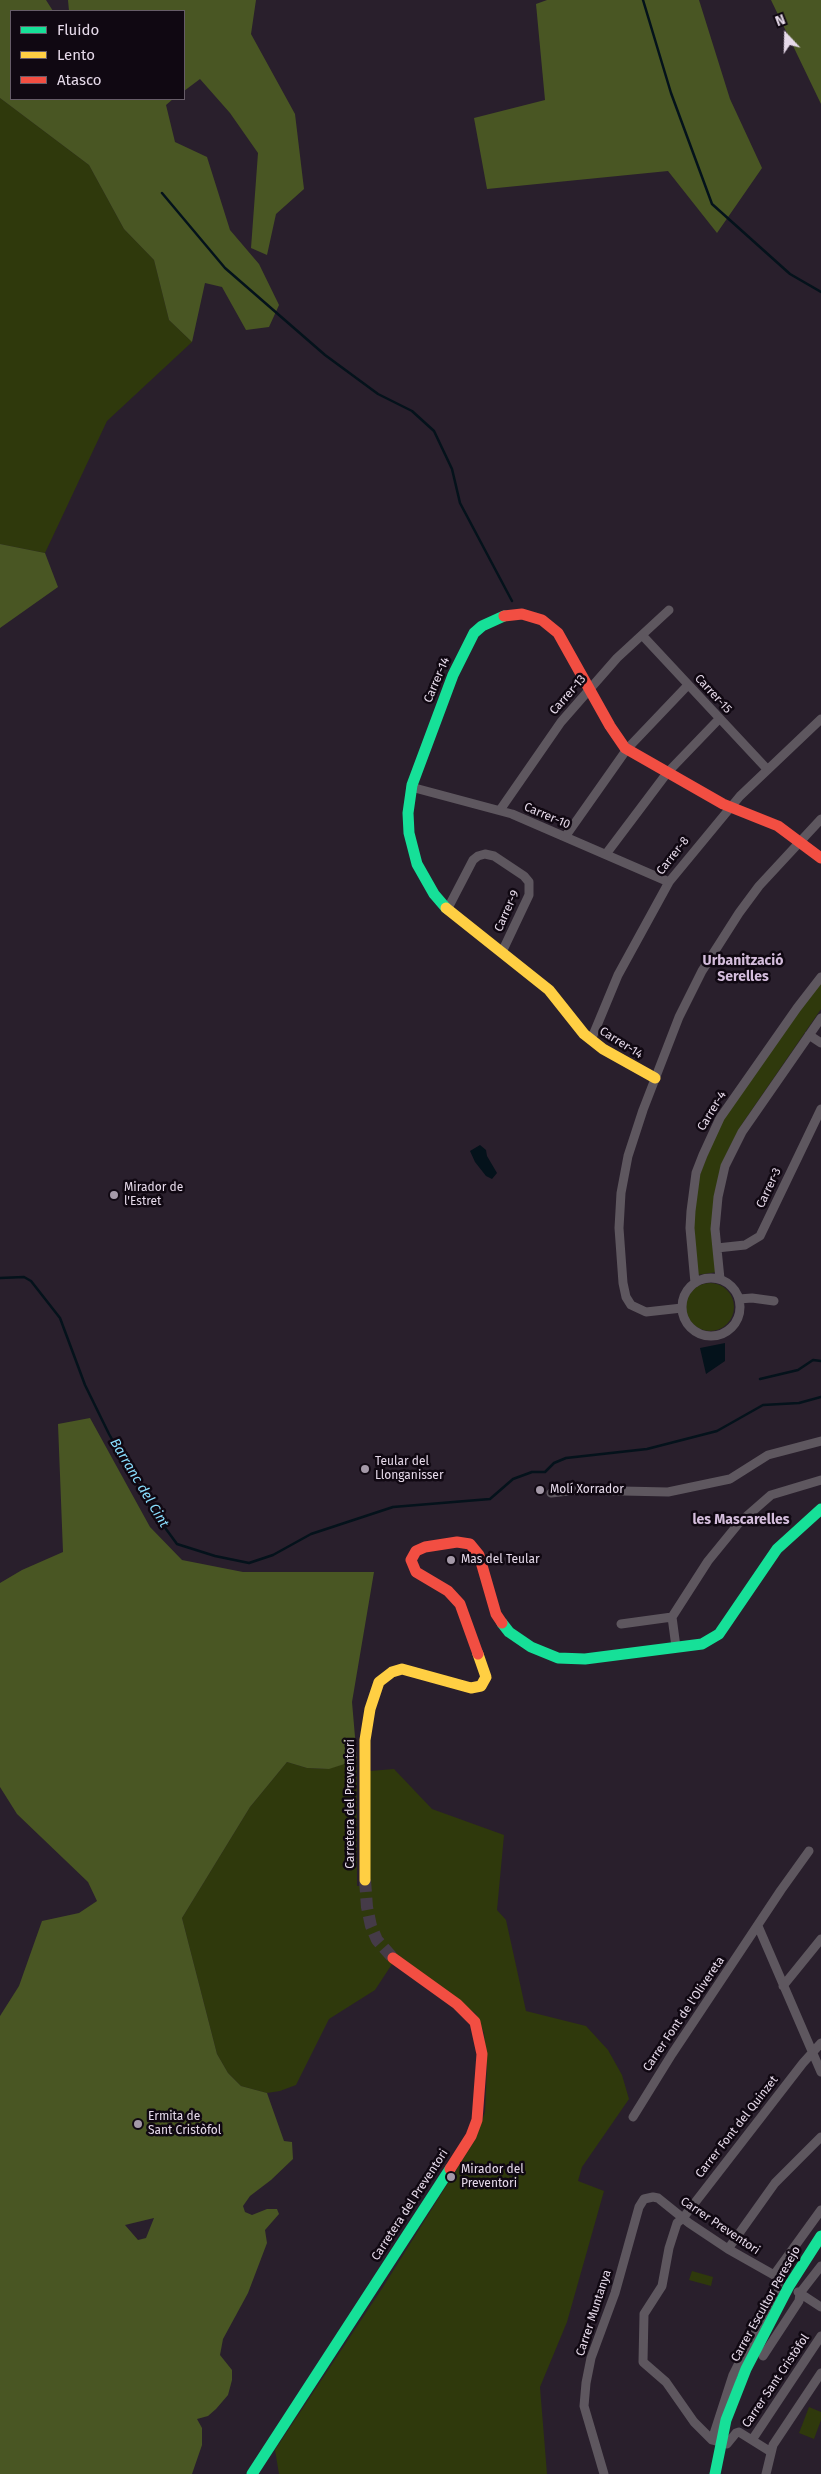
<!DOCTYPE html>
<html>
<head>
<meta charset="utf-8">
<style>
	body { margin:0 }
	#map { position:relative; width:821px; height:2474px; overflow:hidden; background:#291f2c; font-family:"Fira Sans",sans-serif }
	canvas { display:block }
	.legend { position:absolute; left:10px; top:10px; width:175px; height:90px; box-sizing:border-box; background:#100812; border:1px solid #665c68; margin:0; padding:6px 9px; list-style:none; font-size:15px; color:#e6daea }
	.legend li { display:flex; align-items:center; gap:10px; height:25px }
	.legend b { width:25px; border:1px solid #665c68 }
	.north { position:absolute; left:761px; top:10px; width:50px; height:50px; -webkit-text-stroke:4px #100812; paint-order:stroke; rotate:339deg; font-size:14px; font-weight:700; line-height:20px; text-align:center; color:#e6daea }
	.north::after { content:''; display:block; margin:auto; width:18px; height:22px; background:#e6daea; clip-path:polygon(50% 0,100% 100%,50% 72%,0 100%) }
</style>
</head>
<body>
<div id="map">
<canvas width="821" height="2474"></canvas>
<ul class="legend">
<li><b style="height:6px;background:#16e098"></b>Fluido</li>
<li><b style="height:6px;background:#ffcf43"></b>Lento</li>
<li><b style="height:6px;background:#f24e42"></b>Atasco</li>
</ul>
<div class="north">N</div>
</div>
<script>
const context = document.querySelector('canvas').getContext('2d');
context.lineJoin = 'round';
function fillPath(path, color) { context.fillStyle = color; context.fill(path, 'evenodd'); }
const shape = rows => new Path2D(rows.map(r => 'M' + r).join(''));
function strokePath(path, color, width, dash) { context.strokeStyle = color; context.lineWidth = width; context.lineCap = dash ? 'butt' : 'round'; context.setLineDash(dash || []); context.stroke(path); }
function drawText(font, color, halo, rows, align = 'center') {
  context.font = font + ' "Fira Sans",sans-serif'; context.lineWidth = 5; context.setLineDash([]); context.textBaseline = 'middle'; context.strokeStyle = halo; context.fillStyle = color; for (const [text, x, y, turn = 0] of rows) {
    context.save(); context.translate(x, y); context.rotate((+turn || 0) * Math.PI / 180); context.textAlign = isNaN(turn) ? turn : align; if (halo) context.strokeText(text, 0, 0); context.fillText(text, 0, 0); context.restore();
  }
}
fillPath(shape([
	[0,98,89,165,124,229,154,260,169,320,192,342,107,421,45,553,0,544],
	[821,983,821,1009,742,1124,728,1150,718,1180,717,1272,697,1275,693,1212,700,1174,722,1119,785,1027],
	'686 1307a24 24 0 1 1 48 0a24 24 0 1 1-48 0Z',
	[357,1760,357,1886,368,1885,370,1771,394,1769,432,1809,504,1835,497,1910,506,1920,526,2011,586,2026,608,2050,622,2075,629,2099,582,2167,578,2181,604,2191,567,2322,540,2387,547,2474,279,2474,275,2450,383,2287,475,2140,485,2112,487,2067,484,2033,476,2014,398,1955,375,1990,329,2019,296,2085,280,2091,267,2093,241,2086,228,2073,217,2054,182,1918,250,1807,287,1762,307,1768,327,1769],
	[692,2271,713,2277,711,2286,689,2280],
	[809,2407,821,2412,821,2420,814,2439,799,2433]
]), '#2f390c');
fillPath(shape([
	[0,0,46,0,53,11,11,11,11,99,173,99,166,105,175,142,207,157,230,230,259,264,279,305,269,327,246,330,222,287,205,283,192,342,169,320,154,260,124,229,89,165,0,98],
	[68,0,256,0,251,34,295,114,304,189,276,214,267,255,251,248,258,153,230,113,200,79,184,91,184,11,69,11],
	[547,0,699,0,730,99,762,168,717,233,668,171,487,189,474,118,545,100,536,4],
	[771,0,821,0,821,104],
	[0,544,45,553,58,587,0,628],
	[90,1418,150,1527,182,1560,243,1572,374,1572,352,1702,357,1760,329,1769,307,1768,287,1762,250,1807,182,1918,217,2054,228,2073,241,2086,267,2093,284,2141,292,2142,293,2159,271,2180,250,2196,243,2206,245,2212,252,2215,267,2209,277,2209,279,2214,265,2230,267,2243,248,2293,223,2339,220,2355,232,2370,232,2380,228,2395,216,2409,208,2416,197,2419,202,2428,202,2445,192,2474,0,2474,0,2016,19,1986,42,1921,79,1913,97,1901,88,1882,17,1814,0,1787,0,1583,22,1570,63,1552,58,1424],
	[154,2218,146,2238,138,2240,125,2225]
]), '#495623');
fillPath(shape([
	[480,1145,486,1150,487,1156,497,1173,492,1179,486,1176,475,1162,470,1151],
	[725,1343,725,1361,706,1374,700,1348]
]), '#04121b');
strokePath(shape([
	[643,0,671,93,712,204,790,274,821,292],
	[162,193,225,268,325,355,378,394,412,411,434,431,452,469,460,503,512,601],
	[0,1278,24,1277,31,1281,60,1318,85,1385,109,1434,152,1510,177,1544,215,1556,249,1563,273,1555,311,1534,393,1507,490,1499,513,1479,532,1472,545,1472,554,1463,566,1458,647,1449,717,1431,763,1405,799,1403,821,1397],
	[760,1379,798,1370,813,1360,821,1361]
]), '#04121b', 2.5);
strokePath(shape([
	[365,1880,367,1907,371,1926,377,1940,393,1958]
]), '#453b48', 12, [12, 6]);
strokePath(shape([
	[642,635,767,769],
	[411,787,512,814,669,882],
	[500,810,561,722,617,658,669,610],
	[565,837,627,749,688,685],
	[606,854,667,773,719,719],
	[447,910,473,860,478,856,485,854,494,856,524,876,529,882,529,895,502,952],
	[809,1035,821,1043],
	[591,1040,618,975,669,882,740,796,821,719],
	[717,1248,745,1245,760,1236,821,1109],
	'682 1307a29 29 0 1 1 58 0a29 29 0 1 1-58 0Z',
	[720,1279,715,1229,718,1197,725,1166,742,1132,821,1018],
	[695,1283,690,1228,691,1211,696,1173,703,1155,720,1118,797,1008,821,977],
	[739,1299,752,1298,774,1301],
	[682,1308,646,1312,631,1305,626,1297,623,1283,619,1228,621,1193,628,1156,643,1110,679,1017,702,971,739,913,759,886,821,819],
	[551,1493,577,1490,668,1492,730,1479,768,1455,821,1441],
	[672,1617,676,1647],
	[621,1624,672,1617,708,1561,739,1523,771,1495,821,1480],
	[758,1926,821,2072],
	[783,1986,821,1939],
	[633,2117,672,2054,781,1890,809,1851],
	[728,2249,775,2183,821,2137],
	[774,2275,821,2210],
	[798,2292,821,2307],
	[763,2356,799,2301,800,2293,821,2266],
	[752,2440,821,2336],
	[771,2452,739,2432,736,2433,727,2444,712,2440,694,2422,666,2382,643,2362,644,2314,662,2286,669,2248,677,2223,683,2218,803,2063,821,2043],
	[604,2474,584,2406,586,2383,591,2358,615,2293,639,2207,644,2199,653,2197,658,2198,689,2223,728,2249,774,2275,778,2280,778,2285,733,2375,712,2440],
	[766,2474,773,2445,821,2373]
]), '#5e575f', 9);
strokePath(shape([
	[446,908,434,894,417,864,409,833,408,813,412,785,453,675,474,633,482,626,504,616],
	[502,1623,509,1632,531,1647,558,1658,585,1659,702,1644,719,1634,777,1549,821,1509],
	[252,2474,450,2169],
	[715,2474,726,2420,746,2369,789,2286,821,2236]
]), '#16e098', 11);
strokePath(shape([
	[446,908,549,990,584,1034,603,1049,655,1078],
	[365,1880,365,1740,370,1709,379,1682,392,1672,402,1669,471,1688,481,1686,486,1677,478,1654]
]), '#ffcf43', 11);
strokePath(shape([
	[504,616,522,614,542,620,558,633,610,726,625,748,723,804,778,826,821,858],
	[478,1654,460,1604,448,1591,416,1572,411,1560,416,1551,425,1547,457,1542,470,1544,479,1555,496,1614,502,1623],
	[393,1958,457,2004,475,2022,482,2054,477,2120,471,2136,450,2169]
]), '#f24e42', 11);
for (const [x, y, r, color] of [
	[114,1195,5,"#a499a8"],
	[365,1469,5,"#a499a8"],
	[540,1490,5,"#a499a8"],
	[451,1560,5,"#a499a8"],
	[138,2124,5,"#a499a8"],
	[451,2177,5,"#a499a8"]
]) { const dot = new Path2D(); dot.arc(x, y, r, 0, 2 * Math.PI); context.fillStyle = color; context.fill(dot); strokePath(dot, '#100812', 2); }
drawText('12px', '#e6daea', '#100812', [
	["Carrer-14",437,680,-67],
	["Carrer-15",713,694,47],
	["Carrer-13",568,695,-49],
	["Carrer-10",547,816,23],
	["Carrer-8",673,856,-52],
	["Carrer-9",507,911,-66],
	["Carrer-14",621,1043,32],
	["Carrer-4",712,1111,-59],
	["Carrer-3",769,1188,-65],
	["Carretera del Preventori",351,1804,-90],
	["Carrer Font de l'Olivereta",684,2014,-56],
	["Carrer Font del Quinzet",737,2127,-52],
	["Carretera del Preventori",410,2205,-57],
	["Carrer Preventori",720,2226,34],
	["Carrer Escultor Peresejo",766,2304,-61],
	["Carrer Muntanya",594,2313,-72],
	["Carrer Sant Cristòfol",776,2381,-56]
]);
drawText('12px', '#e6daea', '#100812', [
	["Mirador de",124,1188],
	["l'Estret",124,1202],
	["Teular del",375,1462],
	["Llonganisser",375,1476],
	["Molí Xorrador",550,1490],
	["Mas del Teular",461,1560],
	["Ermita de",148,2117],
	["Sant Cristòfol",148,2131],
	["Mirador del",461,2170],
	["Preventori",461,2184]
], 'left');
drawText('bold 14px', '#d4bddc', '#100812', [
	["Urbanització",743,961],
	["Serelles",743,977],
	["les Mascarelles",741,1520]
]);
drawText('italic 14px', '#89defe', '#100812', [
	["Barranc del Cint",139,1483,59]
]);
</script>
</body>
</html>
